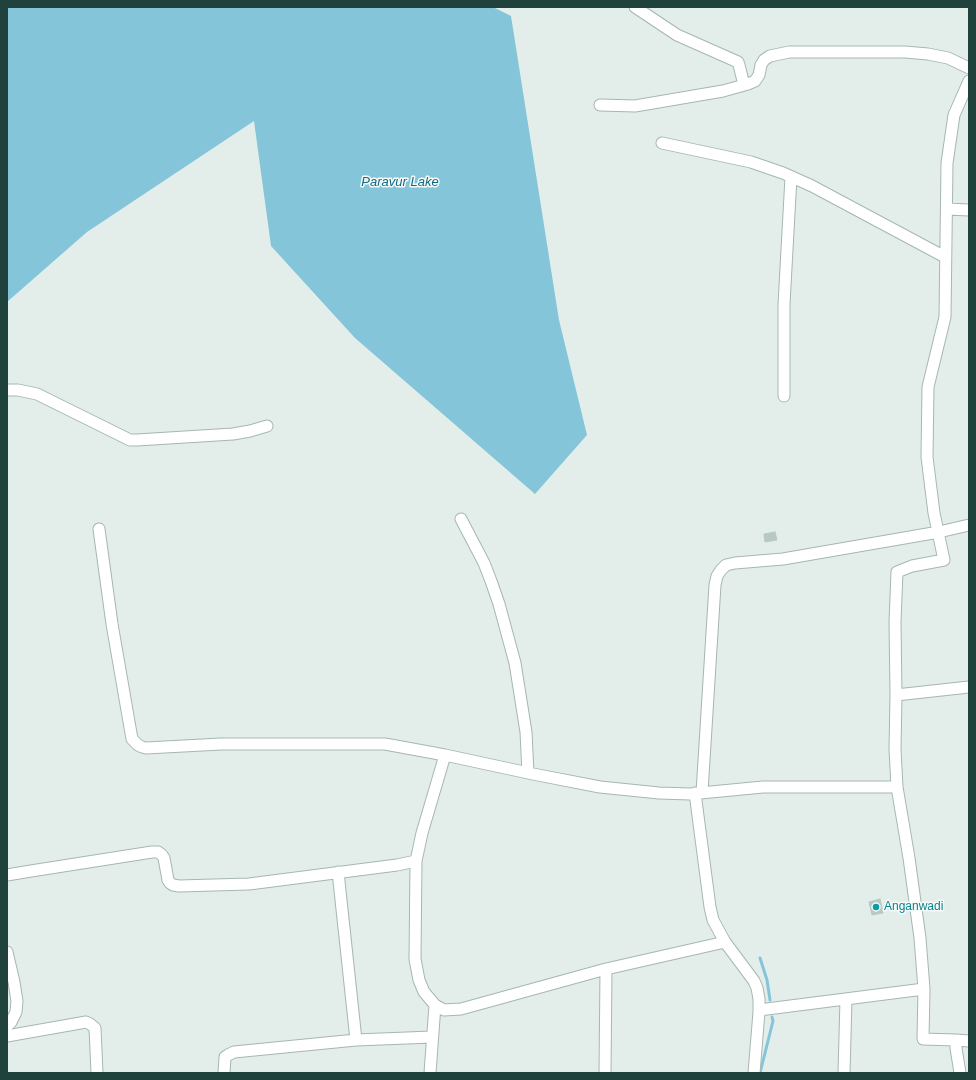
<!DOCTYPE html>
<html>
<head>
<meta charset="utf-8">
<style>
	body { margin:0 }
	#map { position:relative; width:976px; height:1080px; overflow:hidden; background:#e3eeea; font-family:Helvetica,sans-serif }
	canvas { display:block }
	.frame { position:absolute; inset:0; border:8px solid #20423c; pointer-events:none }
</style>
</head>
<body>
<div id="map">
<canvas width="976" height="1080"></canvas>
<div class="frame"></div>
</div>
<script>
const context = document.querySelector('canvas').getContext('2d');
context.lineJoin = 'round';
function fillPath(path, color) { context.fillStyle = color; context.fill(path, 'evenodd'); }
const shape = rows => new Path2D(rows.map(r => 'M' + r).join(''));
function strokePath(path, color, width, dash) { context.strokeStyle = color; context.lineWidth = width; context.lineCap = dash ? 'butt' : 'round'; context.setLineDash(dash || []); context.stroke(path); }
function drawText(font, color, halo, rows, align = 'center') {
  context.font = font + ' Helvetica,sans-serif'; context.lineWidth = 3; context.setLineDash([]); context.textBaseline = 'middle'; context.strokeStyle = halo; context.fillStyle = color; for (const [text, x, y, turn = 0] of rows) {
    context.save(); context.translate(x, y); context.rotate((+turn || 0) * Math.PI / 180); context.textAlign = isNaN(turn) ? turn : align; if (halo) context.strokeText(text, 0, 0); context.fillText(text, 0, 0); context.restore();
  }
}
fillPath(shape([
	[7,7,493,7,511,16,559,320,587,435,535,494,355,338,271,246,254,121,87,232,7,302]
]), '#85c5d9');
strokePath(shape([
	[760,958,767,980,770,1000],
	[760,1073,773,1021,772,1017]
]), '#85c5d9', 3);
const building = shape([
	[775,532,777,540,765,542,764,534,775,532],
	[880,899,883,913,872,915,869,902,880,899]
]);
fillPath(building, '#b8c9c3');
strokePath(building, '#b4c9c2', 1);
const street = shape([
	[635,7,677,35,738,62,739,65,744,85],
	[600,105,635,106,723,91,748,84,755,81,759,75,761,65,764,60,770,56,789,52,905,52,928,54,948,58,969,68],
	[662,143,751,162,783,173,812,186,945,257],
	[947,209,969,210],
	[7,390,18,390,37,394,130,440,137,440,233,434,250,431,267,426],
	[784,396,784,304,791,177],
	[461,519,484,563,491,581,499,604,515,663,526,732,528,773],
	[99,529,112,624,132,739,138,745,142,747,146,748,221,744,385,744,445,755,533,774,600,787,659,793,690,794,763,787,897,787],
	[896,695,969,687],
	[445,755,422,833,416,861,415,959,419,980,424,992,435,1005,444,1010,461,1009,606,969,725,942],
	[702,792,715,585,717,576,721,570,726,565,735,563,783,559,939,532,969,525],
	[695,793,710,907,713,920,725,942,754,981,757,988,759,999,759,1012,754,1073],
	[338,872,356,1040],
	[7,875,31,871,152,852,158,852,162,855,164,858,168,880,170,883,173,885,179,886,249,884,397,865,416,861],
	[7,952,14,982,17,1001,16,1012,11,1022,7,1026],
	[759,1010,924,989],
	[7,1036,86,1022,90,1024,95,1028,97,1073],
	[956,1040,969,1041],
	[224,1073,225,1057,228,1055,234,1052,356,1040,432,1037],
	[430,1073,435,1005],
	[605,1073,606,969],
	[844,1073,846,999],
	[960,1073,956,1048,956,1040,923,1039,924,989,920,938,909,858,897,787,895,749,896,695,895,622,897,572,912,566,944,560,934,513,927,457,928,387,945,317,947,163,954,115,969,81]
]);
strokePath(street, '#a5b7b2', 13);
strokePath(street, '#fff', 11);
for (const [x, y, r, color] of [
	[876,907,4,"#0f9aa8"]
]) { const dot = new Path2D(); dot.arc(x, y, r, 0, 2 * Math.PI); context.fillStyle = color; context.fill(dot); strokePath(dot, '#f4faf8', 1.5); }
drawText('12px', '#0d838f', '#f4faf8', [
	["Anganwadi",884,907]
], 'left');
drawText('italic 13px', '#146885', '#f4faf8', [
	["Paravur Lake",400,182]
]);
</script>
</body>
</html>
